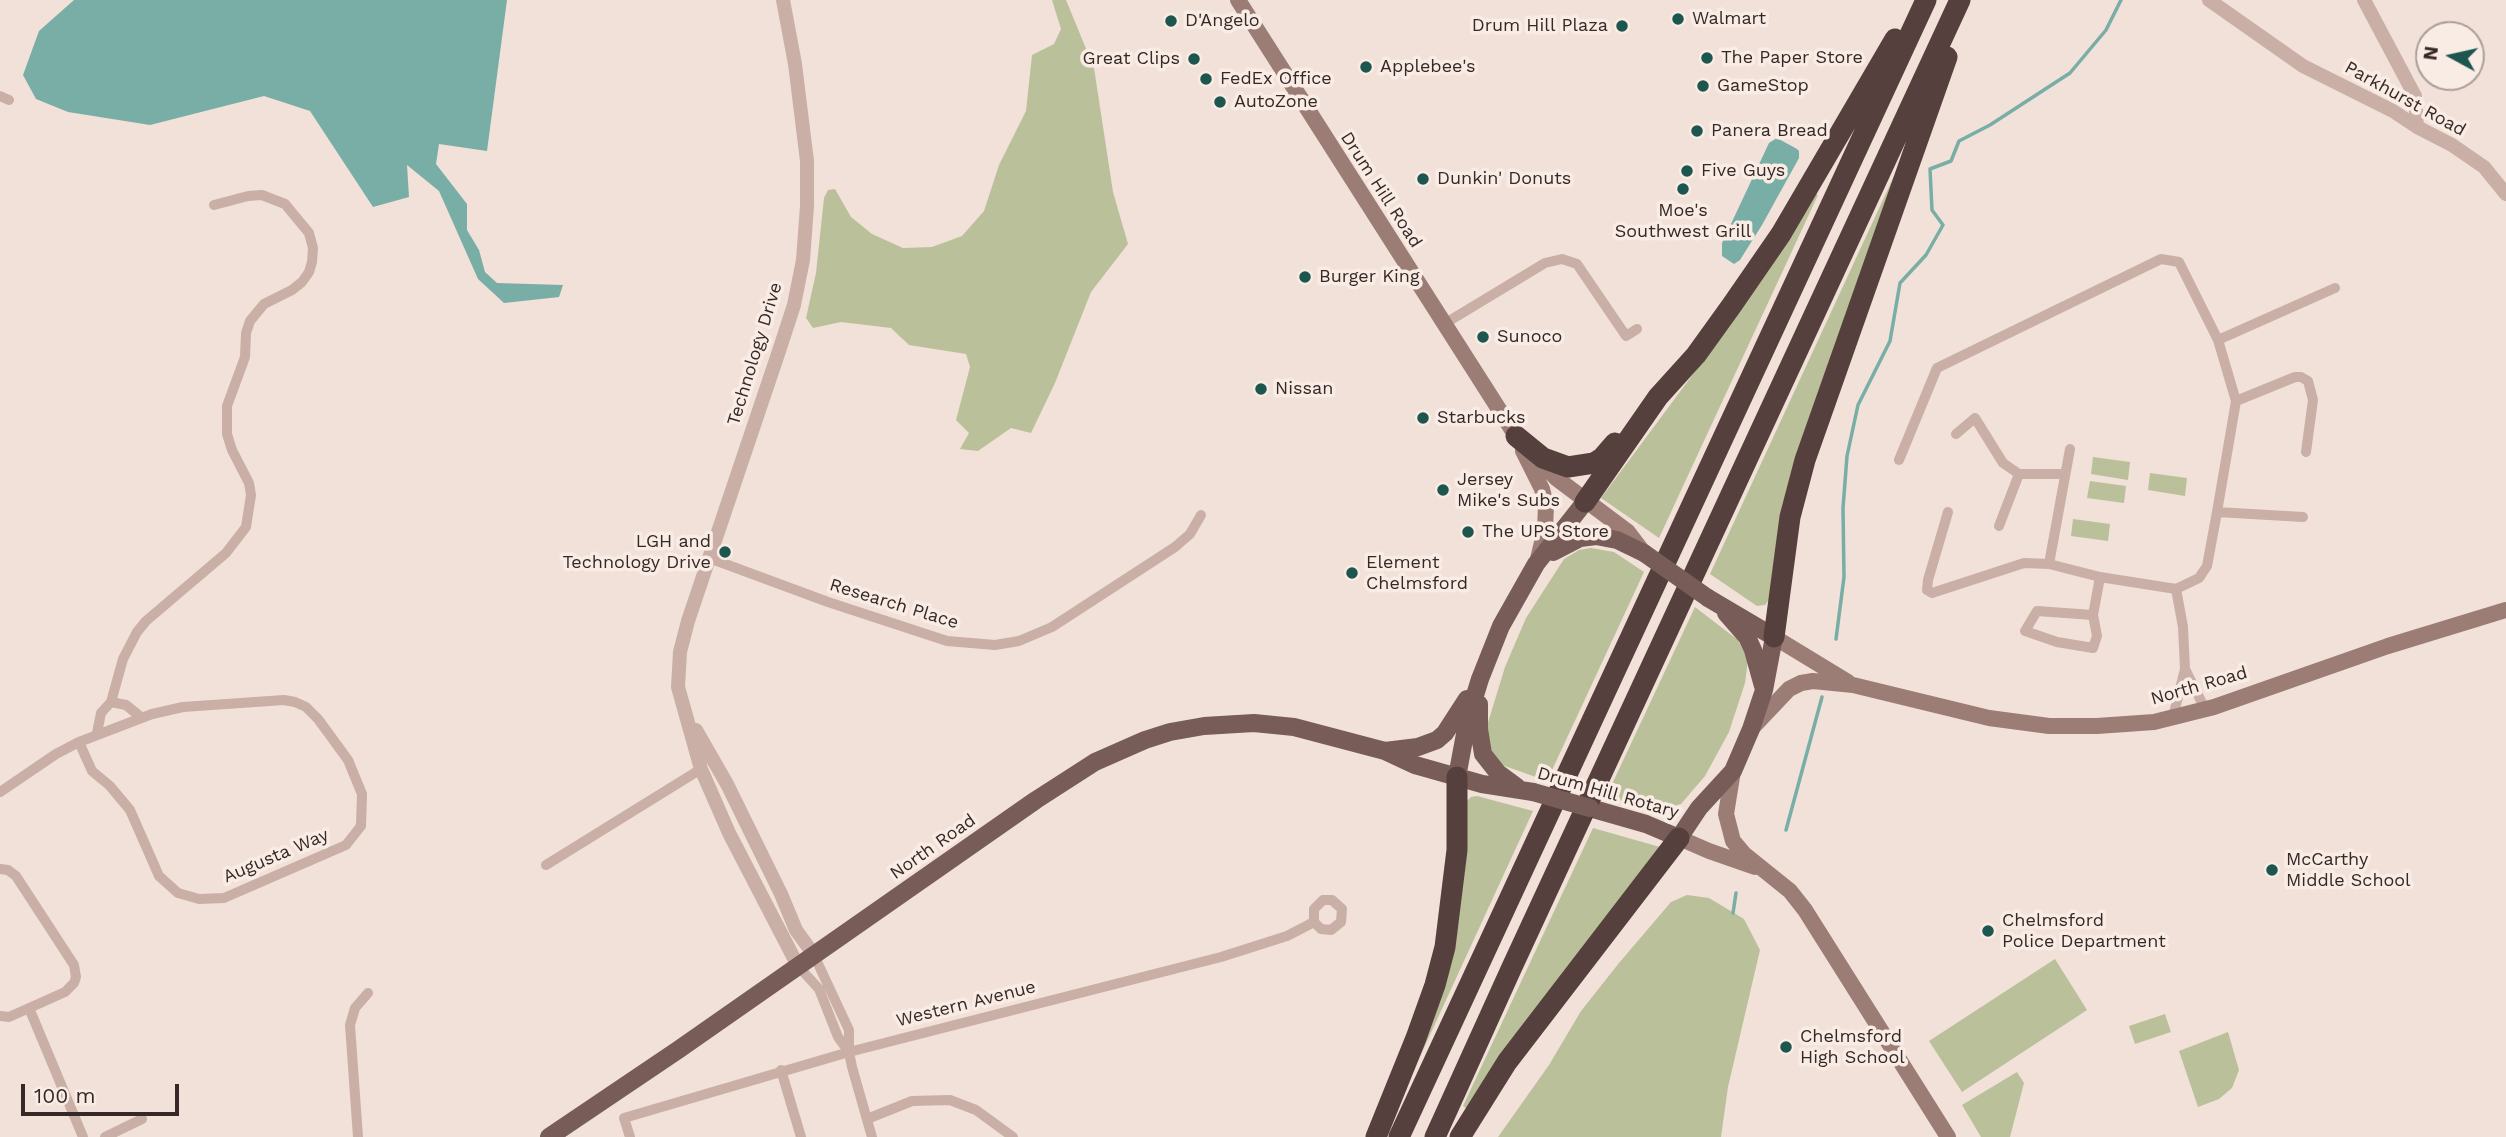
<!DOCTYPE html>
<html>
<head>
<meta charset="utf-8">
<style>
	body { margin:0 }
	#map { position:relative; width:2506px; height:1137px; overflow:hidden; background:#f1e1d9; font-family:"Work Sans",sans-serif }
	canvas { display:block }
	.north { position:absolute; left:2415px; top:21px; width:70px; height:70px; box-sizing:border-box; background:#f9ece5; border:2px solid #ab9e99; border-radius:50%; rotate:278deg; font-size:19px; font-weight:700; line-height:28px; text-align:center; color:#352826 }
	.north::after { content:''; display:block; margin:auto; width:24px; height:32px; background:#1c564f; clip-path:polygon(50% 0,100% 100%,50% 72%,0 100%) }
	.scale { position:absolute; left:21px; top:1084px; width:158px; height:32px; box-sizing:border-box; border:4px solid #352826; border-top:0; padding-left:9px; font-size:21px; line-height:24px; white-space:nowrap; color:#352826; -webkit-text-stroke:5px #f9ece5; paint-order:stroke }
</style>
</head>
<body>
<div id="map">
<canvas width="2506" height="1137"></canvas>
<div class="north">N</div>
<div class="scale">100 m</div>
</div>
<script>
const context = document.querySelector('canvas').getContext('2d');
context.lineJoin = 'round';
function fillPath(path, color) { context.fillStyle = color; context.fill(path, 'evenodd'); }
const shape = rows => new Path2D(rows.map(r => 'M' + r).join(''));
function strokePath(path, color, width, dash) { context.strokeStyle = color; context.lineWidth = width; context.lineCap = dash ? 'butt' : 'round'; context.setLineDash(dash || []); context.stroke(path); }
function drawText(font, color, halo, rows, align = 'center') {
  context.font = font + ' "Work Sans",sans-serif'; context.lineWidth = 7; context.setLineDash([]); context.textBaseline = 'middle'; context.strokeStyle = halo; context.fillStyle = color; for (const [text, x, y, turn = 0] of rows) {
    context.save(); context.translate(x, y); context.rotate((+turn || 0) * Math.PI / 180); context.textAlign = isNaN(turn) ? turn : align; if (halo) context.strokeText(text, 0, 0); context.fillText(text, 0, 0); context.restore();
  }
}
fillPath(shape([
	[1052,0,1066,0,1094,68,1113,192,1128,244,1091,292,1055,383,1031,433,1011,428,978,451,960,449,969,433,956,420,970,367,966,354,909,345,891,328,841,322,813,328,806,318,816,273,824,198,828,190,835,189,851,217,872,234,903,248,932,247,962,236,984,211,999,165,1026,111,1032,55,1054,44,1061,29],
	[1894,176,1896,177,1769,600,1765,605,1757,606,1710,574],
	[1814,193,1818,195,1659,538,1601,498,1734,319],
	[2093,457,2130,462,2128,480,2091,474],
	[2150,473,2187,478,2185,496,2148,490],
	[2090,481,2126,486,2124,503,2087,498],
	[2073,519,2110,524,2108,541,2071,536],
	[1591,548,1614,552,1644,572,1547,781,1502,765,1491,750,1486,729,1505,667,1526,618,1564,559,1579,550],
	[1695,607,1738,640,1748,660,1745,683,1729,732,1705,776,1681,804,1660,810,1606,797],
	[1477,796,1533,811,1383,1137,1434,1012,1467,801,1471,797],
	[1593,828,1660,847,1521,1028,1467,1109,1463,1106],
	[1687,895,1709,898,1744,919,1760,950,1728,1087,1721,1137,1498,1137,1549,1065,1581,1011,1619,963,1671,902],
	[2055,959,2087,1010,1962,1092,1929,1041],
	[2165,1014,2171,1032,2135,1044,2129,1026],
	[2228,1032,2239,1070,2232,1088,2219,1099,2198,1107,2179,1051],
	[2017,1072,2024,1083,2010,1137,1981,1137,1962,1105]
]), '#bac099');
fillPath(shape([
	[74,0,507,0,487,151,439,144,436,164,467,204,467,230,479,250,485,272,497,283,563,285,559,297,504,303,478,279,439,191,407,165,409,197,373,207,310,111,264,96,150,125,68,112,36,99,23,75,39,31],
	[1777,138,1797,149,1799,151,1799,158,1762,225,1740,260,1734,264,1722,256,1722,243,1769,143]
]), '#78aea6');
strokePath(shape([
	[1836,639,1844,577,1843,508,1847,456,1858,405,1890,341,1900,283,1926,255,1943,225,1932,210,1930,169,1951,161,1959,141,1990,125,2070,73,2106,30,2121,0],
	[1786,830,1822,697],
	[1733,913,1736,893]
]), '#78aea6', 3.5);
strokePath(shape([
	[0,96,9,100],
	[1444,324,1545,263,1562,259,1577,264,1626,336,1637,329],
	[2236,401,2218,340,2335,288],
	[1956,434,1975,418,2003,463,2019,474,2065,474],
	[2070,449,2049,564,2100,577],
	[1899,460,1937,368,2161,259,2179,262,2218,340],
	[1948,512,1928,580,1927,590,1932,593,2024,563,2049,564],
	[2303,517,2217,512,2236,401,2295,377,2301,377,2308,381,2313,400,2306,452],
	[1999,526,2019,474],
	[709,558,828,602,947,641,995,645,1019,641,1052,627,1175,547,1190,534,1201,515],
	[2093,615,2097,636,2093,648,2057,642,2025,631,2037,611,2093,615,2100,577,2176,589],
	[2185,669,2205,709],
	[284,700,295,702,306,707,318,719,348,760,362,794,361,826,346,845,224,898,199,899,178,893,159,876,130,810,110,786,92,771,79,742,152,714,183,707,284,700],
	[111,702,126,705,142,718],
	[2173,717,2185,669,2183,627,2176,589,2199,578,2207,566,2217,512],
	[97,733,101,713,111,702,123,659,137,632,146,621,226,553,246,527,251,495,249,483,232,450,227,434,227,406,245,357,246,333,250,321,264,304,292,290,302,282,309,272,312,262,313,248,309,233,285,204,262,195,248,196,214,205],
	[0,792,56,754,79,742],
	[546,865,701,769],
	[0,869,8,870,16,876,74,965,76,977,74,983,65,992,9,1017,0,1016],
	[814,955,849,1030,849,1052,852,1067,872,1137],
	[798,966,819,989,838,1037,849,1052],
	[29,1008,83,1137],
	[781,1070,801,1137],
	[867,1119,912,1101,950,1100,976,1110,1013,1137],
	[105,1137,142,1119],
	[358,1137,350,1025,355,1008,368,993],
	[630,1137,624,1118,849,1052,1221,957,1287,936,1314,922,1321,929,1331,930,1341,922,1342,909,1332,900,1323,900,1314,909,1314,922]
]), '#c9afa5', 10);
strokePath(shape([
	[783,0,795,64,807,161,807,206,803,260,794,305,779,351,688,621,680,652,678,687,701,769,729,833,798,966],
	[2209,0,2303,66,2393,111,2417,127,2452,145,2484,167,2506,194],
	[2364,0,2415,96,2417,127],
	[696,730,727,784,781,894,796,930,814,955]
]), '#c9afa5', 14);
strokePath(shape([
	[1238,0,1516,436,1556,478,1628,532,1644,553],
	[1523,451,1542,489,1546,505,1545,530,1538,559],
	[1774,637,1848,682],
	[1753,727,1789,689,1801,683,1813,681,1853,685,1989,718,2049,726,2097,726,2154,722,2214,707,2388,646,2506,610],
	[1733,771,1726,814,1733,841,1744,854,1790,891,1805,910,1948,1137],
	[1679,838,1709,851,1755,867]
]), '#9c7d76', 16);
strokePath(shape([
	[1553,552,1580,538,1596,536,1617,540,1644,553],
	[1726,613,1747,637,1753,650,1763,686],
	[1479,704,1479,729,1483,754,1498,773,1517,787],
	[1385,751,1418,747,1437,740,1445,733,1467,699],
	[1457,777,1468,718,1480,679,1501,626,1536,564,1585,502],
	[1590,808,1646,824,1679,838,1699,808,1733,771,1751,729,1764,690,1774,637,1708,598],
	[549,1137,678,1050,1036,800,1095,762,1145,740,1170,732,1204,726,1254,723,1294,727,1385,751,1415,765,1482,784,1533,792]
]), '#775c57', 18);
strokePath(shape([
	[1516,436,1543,458,1568,467,1594,463,1602,458,1615,443],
	[1585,502,1658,397,1696,355,1732,305,1781,234,1895,39],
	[1774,637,1790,517,1805,460,1947,57],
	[1376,1137,1416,1038,1435,985,1445,947,1457,850,1457,777],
	[1399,1137,1926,0],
	[1435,1137,1512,967,1960,0],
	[1460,1137,1507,1062,1679,838]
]), '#56403d', 21);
strokePath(shape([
	[1644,553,1708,598],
	[1533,792,1590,808]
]), '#775c57', 18);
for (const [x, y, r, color] of [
	[1678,19,7,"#1c564f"],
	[1171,21,7,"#1c564f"],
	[1622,26,7,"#1c564f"],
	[1707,58,7,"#1c564f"],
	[1194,59,7,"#1c564f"],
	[1366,67,7,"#1c564f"],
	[1206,79,7,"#1c564f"],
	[1703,86,7,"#1c564f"],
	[1220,102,7,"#1c564f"],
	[1697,131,7,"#1c564f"],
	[1687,171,7,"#1c564f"],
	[1423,179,7,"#1c564f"],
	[1683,189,7,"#1c564f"],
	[1305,277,7,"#1c564f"],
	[1483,337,7,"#1c564f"],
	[1261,389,7,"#1c564f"],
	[1423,418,7,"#1c564f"],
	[1443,490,7,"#1c564f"],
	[1468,532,7,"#1c564f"],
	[725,552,7,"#1c564f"],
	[1352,573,7,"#1c564f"],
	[2272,870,7,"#1c564f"],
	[1988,931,7,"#1c564f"],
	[1786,1047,7,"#1c564f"]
]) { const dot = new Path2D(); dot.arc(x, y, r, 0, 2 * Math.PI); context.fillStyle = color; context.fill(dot); strokePath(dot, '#f9ece5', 2.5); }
drawText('18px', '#352826', '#f9ece5', [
	["Walmart",1692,19],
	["D'Angelo",1185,21],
	["Drum Hill Plaza",1608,26,"right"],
	["The Paper Store",1721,58],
	["Great Clips",1180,59,"right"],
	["Applebee's",1380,67],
	["FedEx Office",1220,79],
	["GameStop",1717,86],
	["AutoZone",1234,102],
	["Panera Bread",1711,131],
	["Five Guys",1701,171],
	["Dunkin' Donuts",1437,179],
	["Moe's",1683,211,"center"],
	["Southwest Grill",1683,232,"center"],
	["Burger King",1319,277],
	["Sunoco",1497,337],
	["Nissan",1275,389],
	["Starbucks",1437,418],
	["Jersey",1457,480],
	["Mike's Subs",1457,501],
	["The UPS Store",1482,532],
	["LGH and",711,542,"right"],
	["Technology Drive",711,563,"right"],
	["Element",1366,563],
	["Chelmsford",1366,584],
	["McCarthy",2286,860],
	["Middle School",2286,881],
	["Chelmsford",2002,921],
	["Police Department",2002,942],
	["Chelmsford",1800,1037],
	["High School",1800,1058]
], 'left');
drawText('18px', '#352826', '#f9ece5', [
	["Parkhurst Road",2405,99,29],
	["Drum Hill Road",1381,190,57],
	["Technology Drive",755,354,-73],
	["Research Place",894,604,17],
	["North Road",2199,686,-16],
	["Drum Hill Rotary",1608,793,16],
	["North Road",933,847,-35],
	["Augusta Way",276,856,-23],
	["Western Avenue",966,1004,-14]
]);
</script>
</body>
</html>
